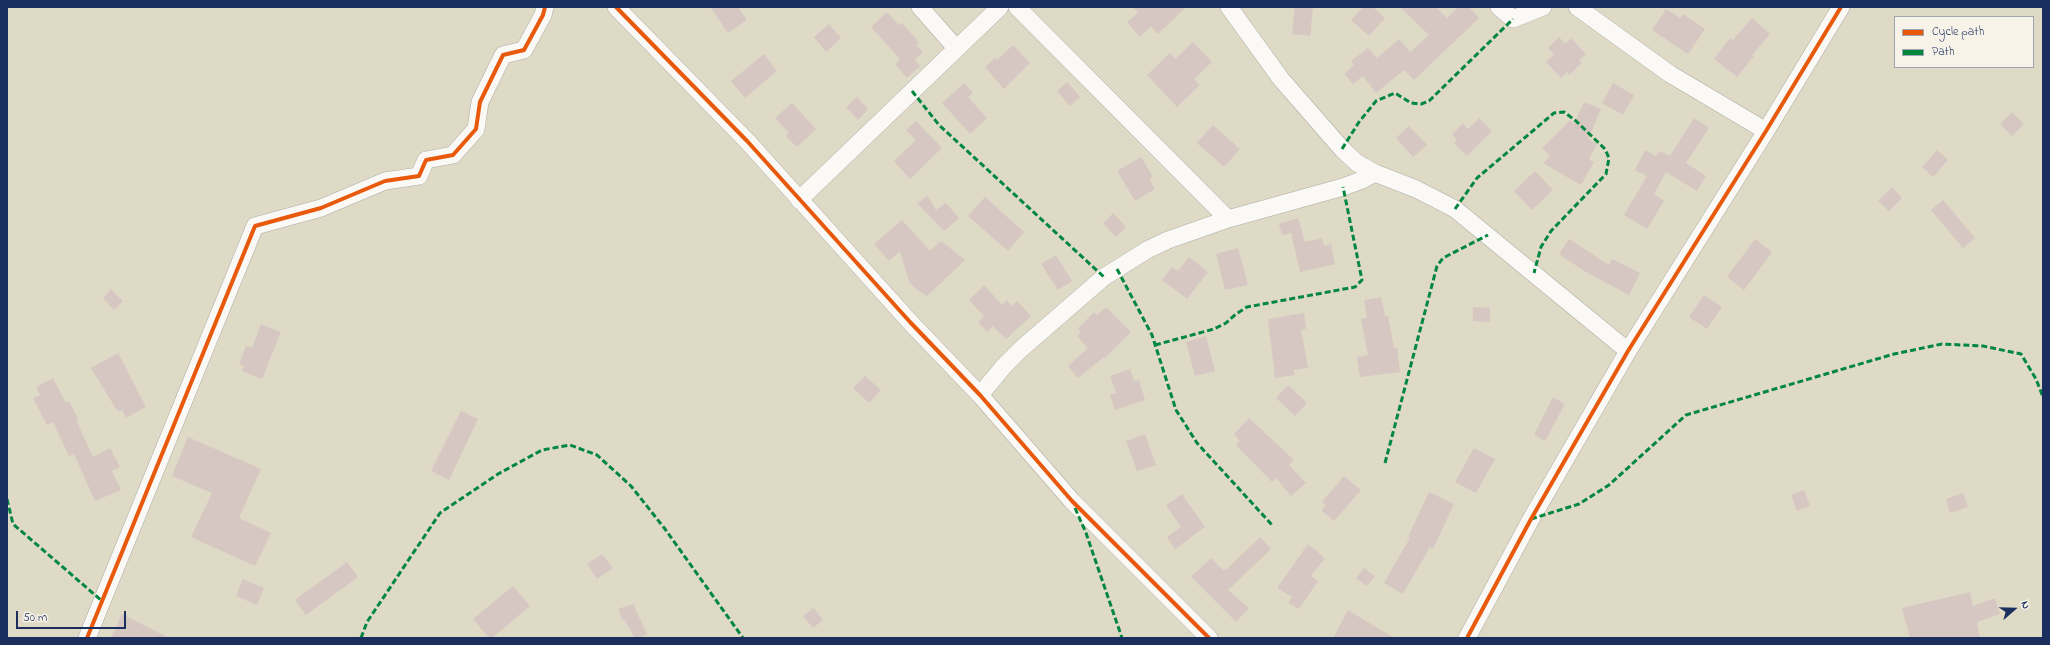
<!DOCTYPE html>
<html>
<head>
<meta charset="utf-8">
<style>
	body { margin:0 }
	#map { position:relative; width:2050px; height:645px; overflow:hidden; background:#dedac6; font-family:"Indie Flower",sans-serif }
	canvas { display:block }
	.frame { position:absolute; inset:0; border:8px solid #1b2f5e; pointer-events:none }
	.legend { position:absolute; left:1894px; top:16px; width:140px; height:52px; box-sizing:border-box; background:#f7f3e8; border:1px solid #9fa5b1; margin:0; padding:5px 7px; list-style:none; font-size:12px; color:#1b2f5e }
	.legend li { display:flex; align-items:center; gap:8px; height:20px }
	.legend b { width:20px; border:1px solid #9fa5b1 }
	.north { position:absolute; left:1994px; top:589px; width:40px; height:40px; -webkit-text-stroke:3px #f7f3e8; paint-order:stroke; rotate:70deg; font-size:11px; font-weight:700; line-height:16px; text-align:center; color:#1b2f5e }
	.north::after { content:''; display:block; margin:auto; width:14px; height:18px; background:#1b2f5e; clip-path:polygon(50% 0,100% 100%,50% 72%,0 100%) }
	.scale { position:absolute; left:16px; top:611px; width:110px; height:18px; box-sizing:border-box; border:2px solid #1b2f5e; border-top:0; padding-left:5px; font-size:12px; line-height:14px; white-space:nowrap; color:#1b2f5e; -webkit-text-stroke:3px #f7f3e8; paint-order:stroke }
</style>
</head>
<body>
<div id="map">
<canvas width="2050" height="645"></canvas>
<div class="frame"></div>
<ul class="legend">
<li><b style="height:5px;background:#e8590c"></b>Cycle path</li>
<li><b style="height:5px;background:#00873e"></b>Path</li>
</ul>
<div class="north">N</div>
<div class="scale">50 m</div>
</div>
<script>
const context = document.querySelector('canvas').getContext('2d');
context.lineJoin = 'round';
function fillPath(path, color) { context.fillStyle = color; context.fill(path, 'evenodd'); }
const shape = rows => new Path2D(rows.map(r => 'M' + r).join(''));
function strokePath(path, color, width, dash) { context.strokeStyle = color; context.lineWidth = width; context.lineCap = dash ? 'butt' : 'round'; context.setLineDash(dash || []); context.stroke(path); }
fillPath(shape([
	[710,7,738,7,747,20,728,33],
	[1133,7,1186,7,1158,34,1151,26,1140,37,1127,22,1138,13],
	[1295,7,1313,7,1310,36,1292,34],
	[1363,7,1373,7,1385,18,1369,36,1351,20],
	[1400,7,1436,7,1447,18,1458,7,1469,7,1479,18,1414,80,1404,70,1376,93,1363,76,1353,84,1344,74,1354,65,1351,61,1368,48,1377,58,1399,39,1410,52,1429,35],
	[1666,9,1680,18,1683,14,1705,29,1688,54,1652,30],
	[887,12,899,25,902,23,919,42,916,45,923,52,915,60,920,66,907,78,895,64,900,59,871,27],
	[1752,18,1770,34,1752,55,1754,56,1737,77,1714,59,1730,38,1733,40],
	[829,24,841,38,826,52,814,37],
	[1559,37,1565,44,1571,38,1586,54,1579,60,1582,63,1569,75,1567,72,1561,78,1546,62,1554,54,1548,48],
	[1193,42,1212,62,1194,79,1200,85,1177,107,1147,75,1170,53,1175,59],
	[1013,45,1030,63,1004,89,985,67,995,58,997,60],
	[764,54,777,71,745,98,731,81],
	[1067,82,1080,97,1070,106,1057,91],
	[964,83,973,93,968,97,987,118,970,134,942,103],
	[1613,83,1634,95,1623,115,1602,103],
	[857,97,868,109,858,120,846,107],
	[1584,102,1601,109,1588,139,1597,144,1589,159,1594,162,1581,185,1543,163,1550,156,1542,148,1570,120,1574,124],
	[792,103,816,129,797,147,786,136,789,133,775,118],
	[2012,112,2024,124,2012,136,2000,124],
	[1479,118,1492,131,1467,156,1454,143,1457,139,1452,134,1463,123,1468,129],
	[1694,118,1709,128,1686,163,1706,176,1697,191,1666,172,1654,194,1664,201,1647,229,1624,215,1647,176,1635,170,1645,150,1656,156,1660,151,1670,156],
	[916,121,942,148,910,179,894,161,916,140,906,130],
	[1213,125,1240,149,1224,167,1197,143],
	[1409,126,1427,145,1413,157,1396,138],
	[1937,150,1948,160,1933,177,1922,167],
	[1141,157,1153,177,1149,179,1155,189,1135,201,1117,171],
	[1535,171,1553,190,1532,210,1514,191],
	[1892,187,1902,198,1889,211,1878,201],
	[928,196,936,210,946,203,959,218,944,231,917,203],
	[985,197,1024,232,1008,251,968,216],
	[1943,200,1975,238,1963,248,1931,210],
	[1113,213,1126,227,1116,237,1103,223],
	[1298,218,1305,242,1322,238,1324,246,1331,244,1335,264,1300,272,1291,233,1282,235,1279,224],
	[902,220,930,251,941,241,965,260,927,296,917,290,909,282,900,251,889,261,874,244],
	[1569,239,1609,265,1612,259,1640,273,1629,295,1584,271,1559,254],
	[1755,239,1772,252,1744,290,1727,277],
	[1238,248,1248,285,1225,290,1216,254],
	[1056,255,1072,281,1058,290,1041,264],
	[1189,257,1208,272,1187,299,1162,280,1172,267,1178,271],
	[984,285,1002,305,1007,300,1012,306,1017,301,1031,316,1006,339,993,326,987,332,978,322,984,316,969,300],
	[111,289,123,301,114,310,103,298],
	[1704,295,1722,307,1707,329,1689,317],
	[1381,297,1385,316,1388,316,1394,348,1397,348,1400,372,1360,377,1357,357,1368,355,1361,319,1367,318,1364,300],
	[1106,307,1131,332,1104,359,1104,357,1078,378,1068,366,1088,348,1077,336,1081,332,1078,328,1094,312,1097,315],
	[1473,307,1490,308,1490,322,1473,321],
	[1304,313,1306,329,1301,330,1308,368,1294,370,1295,375,1275,378,1268,319],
	[261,324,281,332,262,379,242,371,244,366,239,364,246,346,252,348],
	[1206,336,1215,371,1195,376,1186,342],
	[118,353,146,407,126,418,122,410,118,412,91,368],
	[1130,369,1134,381,1139,380,1145,400,1115,410,1110,395,1116,393,1110,376],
	[865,376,881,390,869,403,853,388],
	[53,378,66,403,69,401,78,419,76,420,93,457,110,448,120,467,112,471,121,490,95,501,74,454,69,456,53,422,47,425,33,398,40,395,36,387],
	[1288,385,1307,403,1295,416,1276,398],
	[1553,397,1565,404,1545,441,1534,435],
	[461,411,478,419,449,480,431,471],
	[1249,418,1294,460,1289,465,1306,483,1291,496,1276,478,1272,482,1236,445,1240,441,1234,434],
	[1145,434,1156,465,1137,471,1126,441],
	[188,437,261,469,239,518,271,533,255,566,191,537,212,493,172,476],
	[1474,448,1495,459,1476,493,1455,482],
	[1344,476,1361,490,1334,521,1321,510,1326,505,1322,502],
	[1804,490,1810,506,1797,511,1791,495],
	[1429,492,1454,504,1433,549,1430,547,1403,594,1384,583,1410,538,1408,537],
	[1963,493,1968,507,1950,513,1946,499],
	[1182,494,1205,527,1175,549,1167,537,1181,527,1166,505],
	[1260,537,1271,549,1228,590,1249,608,1236,622,1191,577,1211,558,1223,570,1225,568,1226,570],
	[1308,544,1325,558,1311,576,1318,581,1299,609,1288,603,1292,597,1277,588],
	[602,554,613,568,597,579,587,564],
	[347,562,358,577,306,615,295,600],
	[1364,568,1375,576,1367,586,1356,578],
	[243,579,264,588,257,605,236,596],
	[513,586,530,606,492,638,489,638,473,619],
	[1970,592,1973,606,1995,598,2000,614,1977,622,1980,638,1910,638,1902,608],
	[633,604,647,634,639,638,635,638,624,619,622,620,618,609],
	[814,608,823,620,813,628,803,616],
	[1348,610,1394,638,1333,638],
	[122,614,169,638,111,638]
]), '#d7c7c3');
const minor = shape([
	[616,7,748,142,910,322,980,395,1072,501,1209,638],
	[920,7,956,48],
	[1017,7,1228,219],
	[1229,7,1281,79,1342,149,1357,163,1375,173,1416,189,1455,209,1628,351],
	[1499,7,1513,19,1543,7],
	[1577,7,1670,74,1766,131],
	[799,200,1000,7],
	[980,395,1004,366,1021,349,1104,277,1147,250,1168,240,1228,219,1343,187,1362,180,1375,173],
	[87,638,255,226,321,208,385,181,419,176,426,160,453,155,476,129,480,102,503,55,524,50,543,15,545,7],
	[1467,638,1531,519,1628,351,1766,131,1841,7]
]);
strokePath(minor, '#adaca4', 18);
strokePath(minor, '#faf9f6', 17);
strokePath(shape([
	[912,91,939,125,1104,277],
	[1342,149,1359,122,1376,101,1395,93,1411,103,1421,104,1429,101,1513,19],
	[1455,209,1477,178,1554,113,1564,112,1576,121,1605,149,1609,158,1606,174,1551,231,1541,247,1534,273],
	[1117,269,1152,335,1176,410,1197,443,1273,526],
	[1155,345,1214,329,1226,323,1236,314,1247,307,1355,287,1362,280,1343,187],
	[1385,463,1437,266,1443,258,1488,235],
	[7,499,13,524,102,601],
	[1075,508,1086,533,1122,638],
	[1531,519,1579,504,1609,485,1686,415,1894,354,1942,344,1983,346,2021,354,2036,379,2043,397],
	[361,638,367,622,440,513,498,474,542,450,570,445,597,455,631,486,665,529,743,638]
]), '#00873e', 3, [6, 3]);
strokePath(shape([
	[616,7,748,142,910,322,980,395,1072,501,1209,638],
	[87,638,255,226,321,208,385,181,419,176,426,160,453,155,476,129,480,102,503,55,524,50,543,15,545,7],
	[1467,638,1531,519,1628,351,1766,131,1841,7]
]), '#e8590c', 4);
</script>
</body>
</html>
